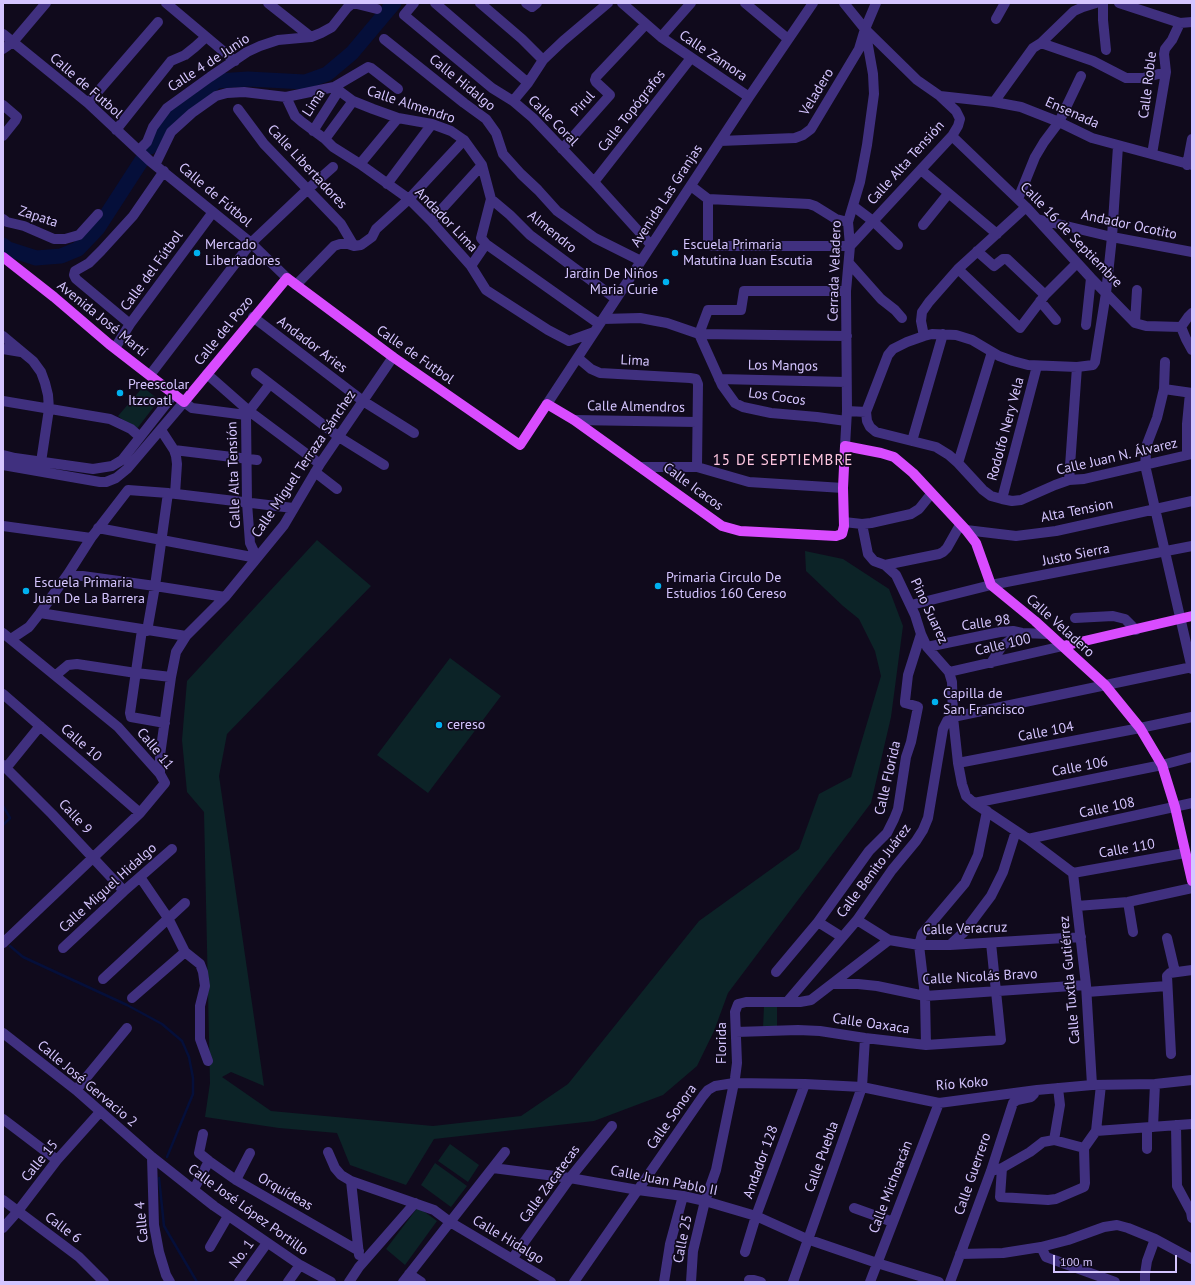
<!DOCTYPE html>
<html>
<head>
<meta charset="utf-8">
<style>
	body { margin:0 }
	#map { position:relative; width:1195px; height:1285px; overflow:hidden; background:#100a1c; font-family:"PT Sans",sans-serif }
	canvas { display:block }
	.frame { position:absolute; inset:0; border:4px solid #d5c5ff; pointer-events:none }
	.scale { position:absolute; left:1053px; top:1255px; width:124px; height:18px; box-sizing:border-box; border:2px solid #d5c5ff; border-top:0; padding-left:5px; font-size:12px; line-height:14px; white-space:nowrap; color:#d5c5ff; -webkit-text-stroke:3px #100a1c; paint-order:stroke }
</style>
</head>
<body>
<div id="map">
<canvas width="1195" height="1285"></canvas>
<div class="frame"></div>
<div class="scale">100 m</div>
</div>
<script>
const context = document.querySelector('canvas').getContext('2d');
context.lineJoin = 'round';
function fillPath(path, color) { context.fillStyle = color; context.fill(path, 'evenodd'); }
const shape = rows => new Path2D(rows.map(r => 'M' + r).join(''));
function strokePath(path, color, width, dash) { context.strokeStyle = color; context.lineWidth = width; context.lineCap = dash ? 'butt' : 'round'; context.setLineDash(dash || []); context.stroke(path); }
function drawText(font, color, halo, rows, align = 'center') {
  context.font = font + ' "PT Sans",sans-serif'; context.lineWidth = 3.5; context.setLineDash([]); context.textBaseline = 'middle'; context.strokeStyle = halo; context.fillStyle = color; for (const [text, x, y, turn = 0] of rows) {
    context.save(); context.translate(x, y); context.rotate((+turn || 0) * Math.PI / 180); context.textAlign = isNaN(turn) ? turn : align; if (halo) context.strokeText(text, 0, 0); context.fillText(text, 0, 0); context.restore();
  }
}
fillPath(shape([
	[143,387,159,400,136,430,118,416],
	[317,540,371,586,227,734,219,776,264,1086,231,1072,222,1077,271,1111,433,1126,521,1116,568,1084,699,921,799,849,819,794,851,777,881,676,875,651,859,619,843,606,806,571,805,551,843,559,889,589,903,626,891,717,871,803,728,993,714,1031,697,1066,663,1095,594,1121,434,1139,406,1185,350,1165,337,1133,279,1128,205,1117,210,1083,204,812,187,792,182,740,187,681],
	[450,658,501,696,428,793,377,755],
	[764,1006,777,1007,777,1029,763,1028],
	[450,1144,479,1165,468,1182,438,1161],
	[435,1163,467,1186,451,1207,421,1185],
	[418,1207,437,1221,405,1265,386,1249]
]), '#0c2327');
strokePath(shape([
	[3,806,10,818,3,825],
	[10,946,23,957,127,1005,162,1024,182,1041,189,1057,193,1078,193,1094,167,1157],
	[159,1178,164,1226,197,1282]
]), '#050f3a', 2.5);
strokePath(shape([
	[150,147,183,106,217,81,248,79,305,82,327,74,352,53,394,3],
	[3,245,8,249,36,258,61,256,78,249,98,228,142,160]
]), '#050f3a', 15);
strokePath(shape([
	[166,3,235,61],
	[268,3,311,37],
	[353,3,377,9],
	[414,3,404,15,492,88,513,101,533,118,594,182,651,245],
	[435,3,528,83],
	[480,3,522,39,543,60],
	[526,3,532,7,537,3],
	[622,3,661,37,749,97],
	[745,3,788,39],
	[1103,3,1103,20,1106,50],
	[1119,3,1180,23,1192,22],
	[996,19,1005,3],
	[3,34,88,103,150,161,251,243,287,278],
	[661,37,691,3],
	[384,39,464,103,486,119,496,133,503,154,521,174,538,190,557,211,595,238,641,261],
	[1041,43,1093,61,1126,78,1143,78,1166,72],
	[3,49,13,42,46,3],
	[334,87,353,101,373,109,398,118,432,124,451,131,464,140,482,165,491,199,481,238,486,244,599,324],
	[940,96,994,102,1021,107,1059,122,1092,138,1192,165],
	[286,97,295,116,302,122,325,139,333,147,360,164,409,199,431,221,471,266,486,290,548,330,569,341,594,332],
	[513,101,528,83,543,60,563,41,608,3],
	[994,102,1033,48,1041,43,1074,11,1083,7,1096,3],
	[88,103,158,22],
	[3,105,17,117,15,121,3,136],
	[238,109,264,144,341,224,354,246],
	[116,130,171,61,185,55,195,47,206,37],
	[313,131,339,90],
	[952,136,1026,207,1091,278,1135,323,1146,326,1181,327],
	[325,139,353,101],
	[720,141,795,138,803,135,811,129,859,49,865,29,876,3],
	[1118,146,1112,237,1106,293,1095,362,1093,365,1077,367,1028,365,1013,361,999,356,972,340,956,335,932,334,924,336,907,342,893,349,888,355,866,412,867,421,870,427,876,432,936,447,949,455,958,463,983,490,991,496,1002,499,1012,501,1021,500,1055,485,1069,480,1084,479,1192,454],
	[562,149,610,95,596,82,595,80,596,77,646,24],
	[139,150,147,142,153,127,167,108,210,77,247,52,260,46,278,40,311,37,321,33,332,27,347,8,353,3],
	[1152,154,1166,72,1164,54,1165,49,1172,40,1180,23],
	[360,164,398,118],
	[155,165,171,132,192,113,216,96,227,93,244,92,286,97,334,87,368,67,371,68,398,89],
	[1187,165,1192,139],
	[921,170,997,234],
	[594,182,691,58],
	[387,184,432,124],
	[691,186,708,199,809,204,815,206,836,219,848,222],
	[491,199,510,215,530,235,616,299],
	[708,199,708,241,709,245,713,246,850,246,952,136,958,126,960,119,956,111,940,96,917,80,865,29,844,3],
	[1018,199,1035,157,1044,142,1059,122,1081,76],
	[853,206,873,221,898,245],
	[3,219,7,222,24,226,54,239,65,239,79,235,98,214],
	[1037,219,1112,237,1192,252],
	[431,221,482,165],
	[923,225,948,194],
	[977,251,994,266,1003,259,1007,259,1045,295],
	[849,263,881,299,895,310,902,318],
	[471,266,486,244],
	[958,269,1020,328,1045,295,1077,263],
	[296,285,334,246,340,244,348,244,354,246,361,245,372,237,376,229,409,199,464,140],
	[846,291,744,291,741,310,708,310,699,334,722,385,735,403,743,407,771,413,817,417,846,421],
	[1040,301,1056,320],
	[253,317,363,401,414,433],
	[603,319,640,318,667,323,699,334,847,336],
	[1135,323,1137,290],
	[130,324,76,279,74,275,75,271,89,263,101,251,133,216,164,171],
	[1086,325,1091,278],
	[1181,327,1186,339,1192,350],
	[1181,327,1188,317,1192,313],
	[3,336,33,361,41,372,45,383,48,395,49,409,41,462],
	[924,336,921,321,922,312,929,302,958,269,1026,207],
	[115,348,130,324,213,212],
	[3,349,21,352],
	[578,358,591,369,600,373,690,378,696,379,698,384,697,467],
	[1165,362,1164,389,1157,418,1147,444,1145,465,1192,669],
	[256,373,339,437,384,465],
	[207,374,249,411,320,464],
	[150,375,251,243,308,189,333,167],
	[719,379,846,382],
	[1164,389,1192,393],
	[3,401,110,419,131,429,140,437],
	[547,404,749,97,813,3],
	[847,411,866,412],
	[246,415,247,503,250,543,257,558],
	[574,420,697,422],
	[161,430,174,450,176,456,177,464,175,494],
	[912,441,943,334],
	[845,446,847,411,846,291,850,246,848,222,860,182,867,145,874,94,873,74,865,29],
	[174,450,257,460],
	[3,455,15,458,93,469,112,466,122,460,174,394],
	[1187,455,1187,424,1190,393],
	[958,463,992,352],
	[3,465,100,482,106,482,116,478,127,469,184,402,192,408,246,415,270,384],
	[641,467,697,467,749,482,843,488],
	[315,472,337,489],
	[1069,480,1077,367],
	[1002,499,1037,366],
	[844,522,862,524,868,554,874,561,885,565,896,575,915,615,921,634,927,647,949,672,952,682,953,717,958,763,962,784,966,796,974,803,1028,839,1073,873],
	[862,524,871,523,911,514,919,509,931,494],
	[3,526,91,538],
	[98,528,257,558],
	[966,530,1016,536,1056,531,1192,501],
	[885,565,939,554,943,552,947,548,960,525],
	[68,574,155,586,225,597],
	[911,605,991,585,1192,546],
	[40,613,186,636],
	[1075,618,1113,616,1125,619,1136,630],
	[142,630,130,713,131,717,165,723],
	[147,631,155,586,168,493],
	[3,633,118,727,160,774,165,783,140,813,3,943],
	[11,639,29,627,40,613,68,574,91,538,128,490,168,493,293,508],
	[927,647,1000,632,1013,631,1022,633,1049,634],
	[991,663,1002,646,1012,639,1022,633],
	[949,672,1063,646],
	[56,675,68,665,77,664,136,673,171,677],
	[3,694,140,813],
	[958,763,1140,728,1192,717],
	[3,765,52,814,124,891],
	[6,768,40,726],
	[160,774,160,755,171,677,176,652,186,636,225,597,284,525,320,464,393,357],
	[974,803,1162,765,1192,757],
	[1028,839,1192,803],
	[1073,873,1086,985,1092,1085],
	[1073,873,1185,853],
	[140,877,168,918,185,952,200,964,203,972,205,986,200,1006,200,1039,208,1061],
	[1128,902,1133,932],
	[1077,906,1128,902,1192,888],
	[857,920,889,940,919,945,950,945,1081,937],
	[818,922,842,937],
	[1167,938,1175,972],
	[950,945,964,932,991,896,1003,872,1016,831],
	[63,948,124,891,172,849],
	[776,972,818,922,869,851,887,833,894,819,898,809,906,757,911,742,918,707,916,706,905,703,905,701,908,675,921,634],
	[103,979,185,903],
	[832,984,858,984,877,986,925,996,1086,985],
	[1087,992,1167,986],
	[132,998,185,952],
	[787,1002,857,920,892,870,916,841,923,830,928,818,943,729,947,721,953,717,1192,667],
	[736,1032,798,1030,820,1031,865,1038,926,1045,1001,1040,991,943],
	[3,1033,76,1090,152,1157,214,1206,300,1265,331,1282],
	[926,1045,925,996,919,945,922,934,965,883,978,855,987,811],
	[1171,1054,1167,976,1170,973,1192,970],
	[76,1090,127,1028],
	[3,1119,57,1160],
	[1176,1125,1177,1186,1191,1212,1192,1218],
	[1153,1127,1155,1084],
	[1096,1131,1192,1124],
	[203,1134,199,1153,209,1161,236,1180,359,1251],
	[1054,1140,1060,1105,1058,1088],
	[1147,1149,1147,1128],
	[328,1152,335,1168,341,1175,351,1181,434,1210,450,1222,551,1282],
	[152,1157,154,1225,159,1252,166,1275,170,1282],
	[493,1168,570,1178,638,1190,683,1196,705,1201,756,1216,807,1239,877,1263,939,1282],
	[1002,1168,1000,1197,1048,1200,1056,1199,1084,1187,1085,1183,1084,1148,1096,1131,1101,1085],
	[995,1170,1002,1168,1030,1152,1043,1142,1054,1140,1084,1148],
	[236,1180,250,1153],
	[351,1181,359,1255],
	[194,1189,209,1161],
	[3,1200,79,1257,104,1282],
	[854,1208,893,1222],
	[3,1228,18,1211,57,1160,100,1112],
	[210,1247,228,1216],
	[1041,1247,1046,1257,1115,1282],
	[745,1252,756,1216,805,1084],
	[960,1254,1003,1253,1041,1247,1068,1240,1104,1227,1117,1225,1128,1228,1155,1239,1192,1259],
	[512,1259,570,1178,612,1126],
	[409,1274,421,1282],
	[749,1280,754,1280,761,1282],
	[239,1282,267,1243],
	[288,1282,300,1265],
	[349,1282,359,1267,415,1203],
	[403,1282,505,1152],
	[574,1282,703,1096,708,1090,715,1086,734,1083,805,1084,862,1087,939,1103,1037,1090,1092,1085,1155,1084,1192,1080],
	[664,1282,670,1244,683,1196],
	[691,1282,693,1251,705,1201,716,1170,735,1078,737,1063,735,1012,738,1004,746,1002,800,1002,811,1000,889,940],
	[793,1282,862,1087,865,1038],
	[870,1282,939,1103],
	[950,1282,991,1171,1013,1103,1017,1100,1031,1097,1034,1094],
	[1145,1282,1145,1274,1147,1261,1155,1239]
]), '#40307f', 10);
strokePath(shape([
	[3,257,54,297,109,344,184,402,287,278,393,357,520,445,547,404,574,420,722,526,740,531,836,536,842,534,844,526,843,488,845,446,881,453,894,457,913,473,966,530,976,543,991,585,1035,621,1105,685,1140,728,1162,765,1175,807,1192,881],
	[1063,646,1192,616]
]), '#d94cff', 10);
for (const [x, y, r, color] of [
	[197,253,4,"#00b1f0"],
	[675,253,4,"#00b1f0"],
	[666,282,4,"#00b1f0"],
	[120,393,4,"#00b1f0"],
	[658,586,4,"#00b1f0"],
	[26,591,4,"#00b1f0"],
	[935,702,4,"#00b1f0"],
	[439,725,4,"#00b1f0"]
]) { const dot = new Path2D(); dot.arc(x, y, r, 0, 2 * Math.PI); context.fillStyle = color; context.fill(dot); strokePath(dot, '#100a1c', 1.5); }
drawText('14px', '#d5c5ff', '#100a1c', [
	["Calle Zamora",713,56,34],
	["Calle 4 de Junio",209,63,-33],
	["Calle Hidalgo",462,83,39],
	["Calle Roble",1148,85,-83],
	["Calle de Futbol",86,86,41],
	["Veladero",817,92,-59],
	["Lima",314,103,-57],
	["Pirul",583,104,-48],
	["Calle Almendro",411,105,18],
	["Calle Topógrafos",632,111,-52],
	["Ensenada",1072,113,24],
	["Calle Coral",553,121,45],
	["Calle Alta Tensión",906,163,-48],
	["Calle Libertadores",307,167,47],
	["Calle de Fútbol",215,195,40],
	["Avenida Las Granjas",667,196,-57],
	["Zapata",38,217,18],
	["Andador Lima",446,220,46],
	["Andador Ocotito",1129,225,12],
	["Almendro",552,232,39],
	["Calle 16 de Septiembre",1071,235,46],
	["Calle del Fútbol",152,271,-54],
	["Cerrada Veladero",835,271,-88],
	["Avenida José Martí",102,319,39],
	["Calle del Pozo",224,331,-51],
	["Andador Aries",312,345,37],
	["Calle de Futbol",415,355,35],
	["Lima",635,361,3],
	["Los Mangos",783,366,1],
	["Los Cocos",777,397,8],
	["Calle Almendros",636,407,1],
	["Rodolfo Nery Vela",1006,429,-75],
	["Calle Juan N. Álvarez",1117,457,-13],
	["Calle Miguel Terraza Sánchez",304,464,-56],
	["Calle Alta Tensión",234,475,-92],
	["Calle Icacos",693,487,36],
	["Alta Tension",1077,511,-11],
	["Justo Sierra",1076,555,-11],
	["Pino Suarez",929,611,65],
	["Calle 98",986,623,-8],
	["Calle Veladero",1060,626,42],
	["Calle 100",1003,645,-13],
	["Calle 104",1046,732,-11],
	["Calle 10",81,743,41],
	["Calle 11",155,749,50],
	["Calle 106",1080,767,-11],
	["Calle Florida",888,778,-77],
	["Calle 108",1107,808,-12],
	["Calle 9",75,817,47],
	["Calle 110",1127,849,-10],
	["Calle Benito Juárez",874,871,-53],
	["Calle Miguel Hidalgo",108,888,-42],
	["Calle Veracruz",965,929,-2],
	["Calle Nicolás Bravo",980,977,-3],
	["Calle Tuxtla Gutiérrez",1070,980,-95],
	["Calle Oaxaca",871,1024,8],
	["Florida",722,1043,-90],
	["Calle José Gervacio 2",87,1084,40],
	["Río Koko",962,1084,-5],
	["Calle Sonora",672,1117,-55],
	["Calle Puebla",822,1157,-70],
	["Calle 15",40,1161,-51],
	["Andador 128",761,1162,-70],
	["Calle Guerrero",973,1174,-71],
	["Calle Juan Pablo II",664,1181,11],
	["Calle Zacatecas",550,1184,-54],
	["Calle Michoacán",891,1187,-69],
	["Orquídeas",285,1192,30],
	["Calle José López Portillo",248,1210,36],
	["Calle 4",142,1222,-95],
	["Calle 6",63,1228,37],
	["Calle 25",683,1239,-79],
	["Calle Hidalgo",508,1240,31],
	["No. 1",242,1254,-54]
]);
drawText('14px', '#d5c5ff', '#100a1c', [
	["Mercado",205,245],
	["Libertadores",205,261],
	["Escuela Primaria",683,245],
	["Matutina Juan Escutia",683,261],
	["Jardin De Niños",658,274,"right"],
	["Maria Curie",658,290,"right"],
	["Preescolar",128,385],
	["Itzcoatl",128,401],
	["Primaria Circulo De",666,578],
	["Estudios 160 Cereso",666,594],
	["Escuela Primaria",34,583],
	["Juan De La Barrera",34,599],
	["Capilla de",943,694],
	["San Francisco",943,710],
	["cereso",447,725]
], 'left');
context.letterSpacing = '1px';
drawText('15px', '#ffc7e1', '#100a1c', [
	["15 DE SEPTIEMBRE",783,461]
]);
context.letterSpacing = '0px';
</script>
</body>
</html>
